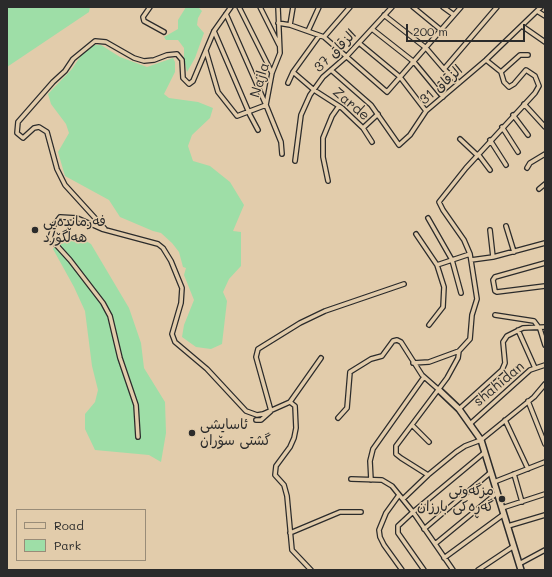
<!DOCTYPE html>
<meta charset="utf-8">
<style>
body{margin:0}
#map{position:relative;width:552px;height:577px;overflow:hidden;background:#e2ccab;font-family:Mali,sans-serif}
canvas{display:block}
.frame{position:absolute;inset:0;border:8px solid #2b2b2b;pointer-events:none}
.legend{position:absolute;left:16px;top:509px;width:130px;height:52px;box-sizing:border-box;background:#e2ccab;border:1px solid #998c78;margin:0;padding:5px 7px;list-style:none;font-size:12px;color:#2b2b2b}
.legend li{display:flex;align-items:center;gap:8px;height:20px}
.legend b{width:20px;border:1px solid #998c78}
.scale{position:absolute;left:406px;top:24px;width:119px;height:18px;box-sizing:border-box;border:2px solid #2b2b2b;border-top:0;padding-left:5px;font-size:12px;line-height:14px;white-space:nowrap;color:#2b2b2b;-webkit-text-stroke:3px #e2ccab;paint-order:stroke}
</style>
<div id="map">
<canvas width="552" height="577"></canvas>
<div class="frame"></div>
<ul class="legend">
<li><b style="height:5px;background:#e2ccab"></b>Road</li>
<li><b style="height:11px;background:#9edea7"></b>Park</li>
</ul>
<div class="scale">200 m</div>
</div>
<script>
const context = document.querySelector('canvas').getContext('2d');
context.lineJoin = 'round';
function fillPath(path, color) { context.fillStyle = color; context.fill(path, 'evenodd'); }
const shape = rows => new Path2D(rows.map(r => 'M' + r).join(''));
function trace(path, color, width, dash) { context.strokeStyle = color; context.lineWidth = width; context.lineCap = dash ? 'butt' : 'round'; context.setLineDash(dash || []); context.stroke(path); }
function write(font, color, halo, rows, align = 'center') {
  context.font = font + ' Mali,"Playpen Sans Arabic",sans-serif'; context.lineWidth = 3; context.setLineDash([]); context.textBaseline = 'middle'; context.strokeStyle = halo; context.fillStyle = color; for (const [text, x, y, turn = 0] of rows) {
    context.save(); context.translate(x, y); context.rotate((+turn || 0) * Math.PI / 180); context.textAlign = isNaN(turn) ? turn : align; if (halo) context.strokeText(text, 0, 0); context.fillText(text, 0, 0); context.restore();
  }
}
fillPath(shape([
 [7,7,90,7,89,12,7,67],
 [186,7,198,7,202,11,198,18,197,25,204,33,195,58,187,72,184,58,184,48,178,40,166,40,164,37,178,29,178,20],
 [88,45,101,45,120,57,147,67,173,58,175,62,175,72,164,94,169,98,198,102,213,108,210,118,192,135,188,146,193,161,210,166,230,182,244,205,233,231,241,232,241,266,229,279,223,292,227,301,222,344,211,349,196,347,182,337,184,325,194,300,184,275,186,268,183,267,179,252,172,243,161,233,153,231,120,217,109,200,65,176,58,152,69,133,66,124,51,104,48,94,72,69],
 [79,237,91,244,129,308,141,343,144,368,165,402,166,433,161,462,149,455,95,450,85,429,85,414,95,402,98,390,92,366,85,311,74,287,53,249,60,239]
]), '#9edea7');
const street = shape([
 [150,7,143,17,144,21,164,32],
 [239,7,272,73],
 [260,7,279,45],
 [413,7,441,30],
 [443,7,454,15],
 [537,11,545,16],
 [226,14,266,105,281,142,282,154],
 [384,15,426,48,444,69,497,7],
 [278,23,290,25,324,37,387,92,461,7],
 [290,25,293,7],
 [522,26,545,42],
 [372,29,414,62,443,97],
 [214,31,250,115,258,130],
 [308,31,319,7],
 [324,37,350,7],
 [359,43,400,77,426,111],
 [206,51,218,92,237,116,266,105,272,73,280,53,278,7],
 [444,69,459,83],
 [331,70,371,105,399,145,410,135,426,111,486,60,541,7],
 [293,72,314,90,342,108,363,128,372,142],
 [501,72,520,55,528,55],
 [288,83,293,72,319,36],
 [524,104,545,127],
 [513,115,528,135],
 [502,127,518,152],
 [363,128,378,114],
 [460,139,477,155],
 [490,140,506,165],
 [478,154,490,170],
 [295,161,301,115,310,95,323,77,346,57,392,7],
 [527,168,530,163,545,154],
 [328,181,323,157,323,138,332,116,339,106],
 [539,189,545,184],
 [428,218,452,260,461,293],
 [506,226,514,252],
 [105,229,65,185,57,169,47,132,39,127,34,128,23,138,17,133,18,122,53,82,65,71,73,59,95,41,106,42,134,58,144,61,154,60,167,55,177,54,182,60,183,78,189,84,193,81,214,31,231,7],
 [490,230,493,257],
 [416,234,437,265,444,287,443,307,429,325],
 [471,260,493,257,545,243],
 [545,263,495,277,493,280,495,291,497,292,545,286],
 [437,265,470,254],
 [495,315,534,321,540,329,545,345],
 [518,330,535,368],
 [413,363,429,362,459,351],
 [528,401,545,444],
 [290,402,321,358],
 [459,409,502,370,505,363,503,342,507,336,523,328,545,327],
 [338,418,347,408,350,372,371,359,382,356,393,341,397,340,401,342,422,375,439,390],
 [256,420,261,420,271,411,256,357,258,349,300,323,325,311,404,284],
 [505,420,528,469],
 [470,424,530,370,545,365],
 [412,425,429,442],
 [138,437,136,405,120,358,110,316,103,303,70,260,50,238,54,225,60,217,77,218,102,229,158,244,163,248,171,261,182,288,181,303,172,334,175,342,207,369,246,411,257,415,263,414,290,402,295,406,296,428,294,438,290,447,276,466,275,475,284,485,287,496,292,550,311,570],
 [514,474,522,502],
 [428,475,401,458,396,454,396,446,447,378,458,358,459,351,470,339,472,315,477,299,470,254,464,240,443,210,439,202,466,168,535,93,539,86,535,76,526,70,514,84,509,87,504,82,501,72,486,60],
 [351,479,382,480,392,486,413,512,453,570],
 [371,480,370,461,373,449,424,377],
 [494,482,545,462],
 [399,495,386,513,379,530,380,537,384,545,402,570],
 [403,499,428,475,456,452,465,446,481,440,534,397,545,384],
 [502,508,545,494],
 [508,526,545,515],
 [424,529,491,472],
 [290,533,340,512,361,512],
 [435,544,497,493],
 [444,558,504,514],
 [519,564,545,550],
 [424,570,398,533,398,526,413,512,485,452],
 [478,570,514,546]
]);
const secondary = shape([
 [439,390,459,409,481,440,521,570]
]);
trace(street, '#2b2b2b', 6);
trace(secondary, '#2b2b2b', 8);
trace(street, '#e2ccab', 3.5);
trace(secondary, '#e2ccab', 5);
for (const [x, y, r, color] of [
 [35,230,4,"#2b2b2b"],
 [192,433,4,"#2b2b2b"],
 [502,499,4,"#2b2b2b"]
]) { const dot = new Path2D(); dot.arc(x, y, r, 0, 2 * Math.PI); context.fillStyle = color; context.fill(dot); trace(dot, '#e2ccab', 1.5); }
write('14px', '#2b2b2b', '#e2ccab', [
 ["الزقاق 37",335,51,-45],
 ["Najla",260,80,-73],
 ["الزقاق 31",441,85,-41],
 ["Zarde",351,104,40],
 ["shahidan",499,384,-40]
]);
write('14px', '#2b2b2b', '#e2ccab', [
 ["فەرماندەیی",43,222],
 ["هەڵگۆرد",43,238],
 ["ئاسایشی",200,425],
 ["گشتی سۆران",200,441],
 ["مزگەوتی",494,491,"right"],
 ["گەڕەکی بارزان",494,507,"right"]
], 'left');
</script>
